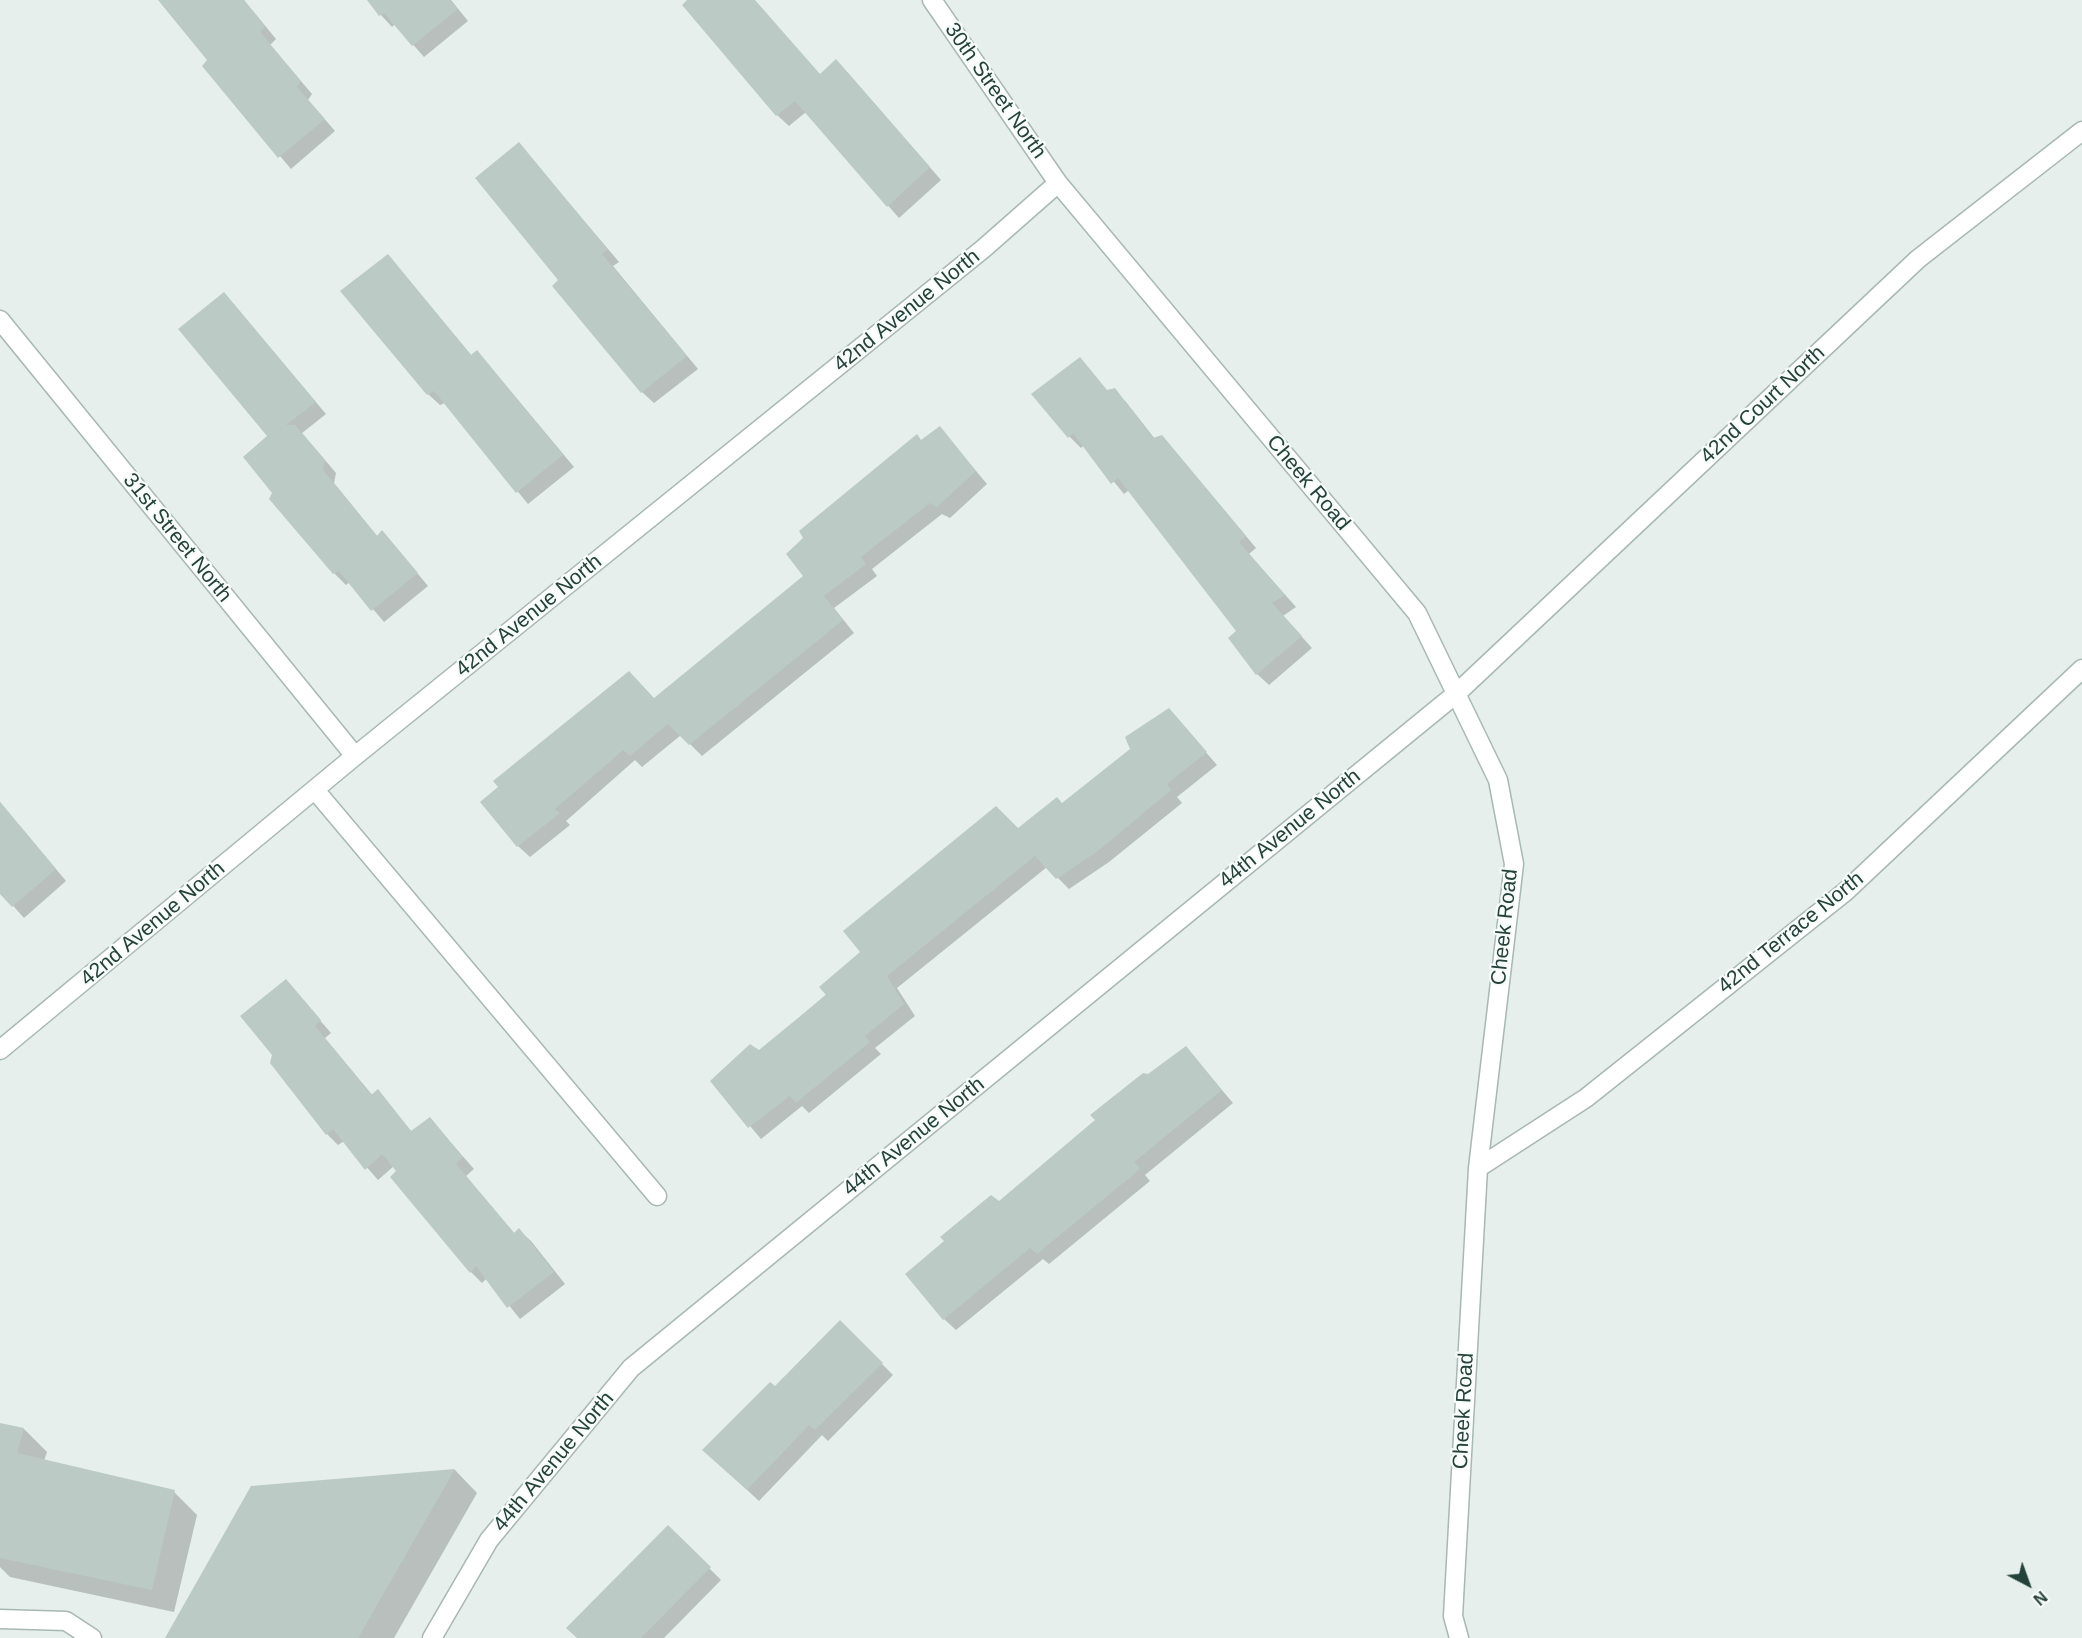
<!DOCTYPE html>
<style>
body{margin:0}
#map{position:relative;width:2082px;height:1638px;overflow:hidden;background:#e6efeb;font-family:Arial,sans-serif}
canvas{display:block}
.north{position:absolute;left:1998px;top:1554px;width:60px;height:60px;-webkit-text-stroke:4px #f7fbf9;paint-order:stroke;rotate:139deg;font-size:16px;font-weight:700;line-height:24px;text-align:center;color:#24423a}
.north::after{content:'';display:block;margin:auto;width:21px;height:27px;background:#24423a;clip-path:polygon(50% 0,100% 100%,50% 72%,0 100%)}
</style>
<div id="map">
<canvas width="2082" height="1638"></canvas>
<div class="north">N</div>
</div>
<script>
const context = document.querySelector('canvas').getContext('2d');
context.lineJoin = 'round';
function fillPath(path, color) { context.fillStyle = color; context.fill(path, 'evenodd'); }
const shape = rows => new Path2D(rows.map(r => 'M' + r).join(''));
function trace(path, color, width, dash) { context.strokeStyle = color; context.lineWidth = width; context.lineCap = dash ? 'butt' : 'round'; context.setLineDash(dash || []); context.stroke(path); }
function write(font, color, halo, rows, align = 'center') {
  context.font = font + ' Arial,sans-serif'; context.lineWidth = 4.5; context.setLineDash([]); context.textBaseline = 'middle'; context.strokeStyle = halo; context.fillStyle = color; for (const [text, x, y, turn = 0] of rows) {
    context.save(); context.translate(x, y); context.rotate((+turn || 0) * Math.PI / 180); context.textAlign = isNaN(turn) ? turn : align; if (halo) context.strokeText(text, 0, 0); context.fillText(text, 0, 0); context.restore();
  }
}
fillPath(shape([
 [159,0,244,0,276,39,270,45,312,94,308,100,335,131,291,169,204,66,209,61],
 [369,0,451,0,468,21,424,57,395,24,392,27,381,15],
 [689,0,754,0,820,75,847,72,941,180,899,218,806,112,789,126,777,115],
 [519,144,619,262,613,266,698,369,654,403,642,392,560,281],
 [388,256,472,356,488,364,574,467,528,504,445,403,440,405,428,394],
 [224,294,326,414,302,433,336,473,334,483,378,537,393,544,428,586,384,622,350,582,346,585,334,573,274,493,269,436],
 [1080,359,1108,392,1114,390,1126,402,1155,439,1173,449,1256,548,1249,554,1296,607,1283,616,1312,648,1269,685,1257,674,1238,631,1129,490,1124,494,1084,445,1081,448,1069,436],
 [940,428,987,484,950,518,942,514,872,569,877,576,834,608,854,633,702,756,681,735,642,767,635,760,566,821,570,825,530,857,518,846,655,700,805,576,805,539],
 [1169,710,1217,765,1177,797,1182,803,1109,862,1069,889,1047,867,897,988,915,1016,875,1048,881,1054,809,1113,802,1106,761,1139,712,1081,759,1052,1018,830,1062,805,1132,749],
 [0,802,66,881,24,918,0,891],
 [286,981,331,1033,325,1038,373,1096,378,1091,412,1132,430,1119,474,1169,466,1176,515,1234,519,1230,531,1241,565,1284,520,1319,487,1278,482,1283,471,1272,394,1166,378,1180,344,1141,338,1145,327,1134],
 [1186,1048,1233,1103,1145,1175,1150,1181,1049,1264,1043,1259,956,1330,944,1319,999,1203,1149,1076],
 [840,1322,893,1375,828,1441,822,1435,759,1501,716,1461,775,1388],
 [0,1424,24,1429,47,1452,44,1461,174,1492,197,1515,174,1612,10,1577,0,1567],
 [455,1470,477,1493,394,1638,167,1638,252,1488],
 [668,1527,721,1580,664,1638,578,1638]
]), '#0003');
fillPath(shape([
 [158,0,244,0,265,27,260,32,301,81,297,87,325,119,278,158,202,66,207,60],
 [367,0,450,0,458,9,412,46,384,13,379,16],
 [687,0,755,0,820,74,836,59,930,167,887,207,795,101,776,116,682,5],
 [519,142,608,250,602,254,687,356,641,393,552,286,558,280,475,178],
 [388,254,471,355,477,350,563,455,516,493,434,391,427,395,340,291],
 [224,292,316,402,286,425,295,425,325,460,323,470,377,536,382,530,418,573,371,611,339,571,333,574,269,499,272,493,243,457,267,436,178,329],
 [1080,357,1107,390,1115,388,1153,438,1162,435,1246,536,1239,542,1285,595,1272,603,1302,636,1256,675,1228,638,1236,631,1118,478,1111,484,1073,433,1068,438,1031,394],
 [940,426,976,471,937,507,930,503,861,557,866,564,824,596,843,620,689,745,668,724,630,756,623,750,555,809,560,813,517,847,480,802,498,787,493,781,629,671,654,698,803,576,786,554,803,538,799,531,917,434,921,440],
 [1169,708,1207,752,1167,784,1171,790,1098,851,1056,879,1035,856,887,976,904,1004,865,1036,870,1042,796,1103,790,1096,748,1128,710,1081,750,1044,759,1050,826,995,819,987,860,952,843,931,996,806,1018,828,1057,797,1062,803,1130,749,1125,737],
 [0,802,56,869,12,907,0,894],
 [286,979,321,1020,315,1026,371,1095,378,1089,411,1131,430,1117,463,1157,456,1164,514,1233,519,1228,554,1272,507,1308,476,1266,470,1273,390,1177,396,1171,382,1154,365,1170,333,1129,326,1135,270,1063,272,1055,240,1016],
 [1186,1046,1222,1090,1134,1162,1140,1169,1037,1254,1030,1248,943,1320,905,1274,944,1241,940,1237,991,1195,999,1201,1095,1120,1090,1115,1143,1073,1148,1074],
 [840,1320,883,1363,815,1430,809,1425,747,1490,702,1450,770,1382,775,1386],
 [0,1423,24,1428,17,1453,175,1490,152,1590,0,1558],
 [455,1469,358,1638,165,1638,251,1486],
 [668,1525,711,1567,641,1638,577,1638,566,1628]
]), '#bbcac4');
const minor = shape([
 [932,0,1058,183,1417,613,1498,780,1514,864,1478,1168,1453,1616,1459,1638],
 [0,320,355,756],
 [315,790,657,1196],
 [0,1050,355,756,983,249,1058,183],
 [1478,1168,1586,1098,1845,892,2082,669],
 [0,1619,66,1621,92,1638],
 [432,1638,489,1540,631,1368,1457,693,1918,259,2082,131]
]);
trace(minor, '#a8b8b2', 21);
trace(minor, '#fff', 18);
write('21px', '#24423a', '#f7fbf9', [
 ["30th Street North",995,91,55],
 ["42nd Avenue North",907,311,-39],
 ["42nd Court North",1763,405,-43],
 ["Cheek Road",1308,483,50],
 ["31st Street North",177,538,51],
 ["42nd Avenue North",529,616,-39],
 ["44th Avenue North",1290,829,-39],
 ["42nd Avenue North",153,924,-40],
 ["Cheek Road",1505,927,-84],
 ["42nd Terrace North",1791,933,-39],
 ["44th Avenue North",914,1137,-39],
 ["Cheek Road",1464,1411,-87],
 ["44th Avenue North",554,1462,-50]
]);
</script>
